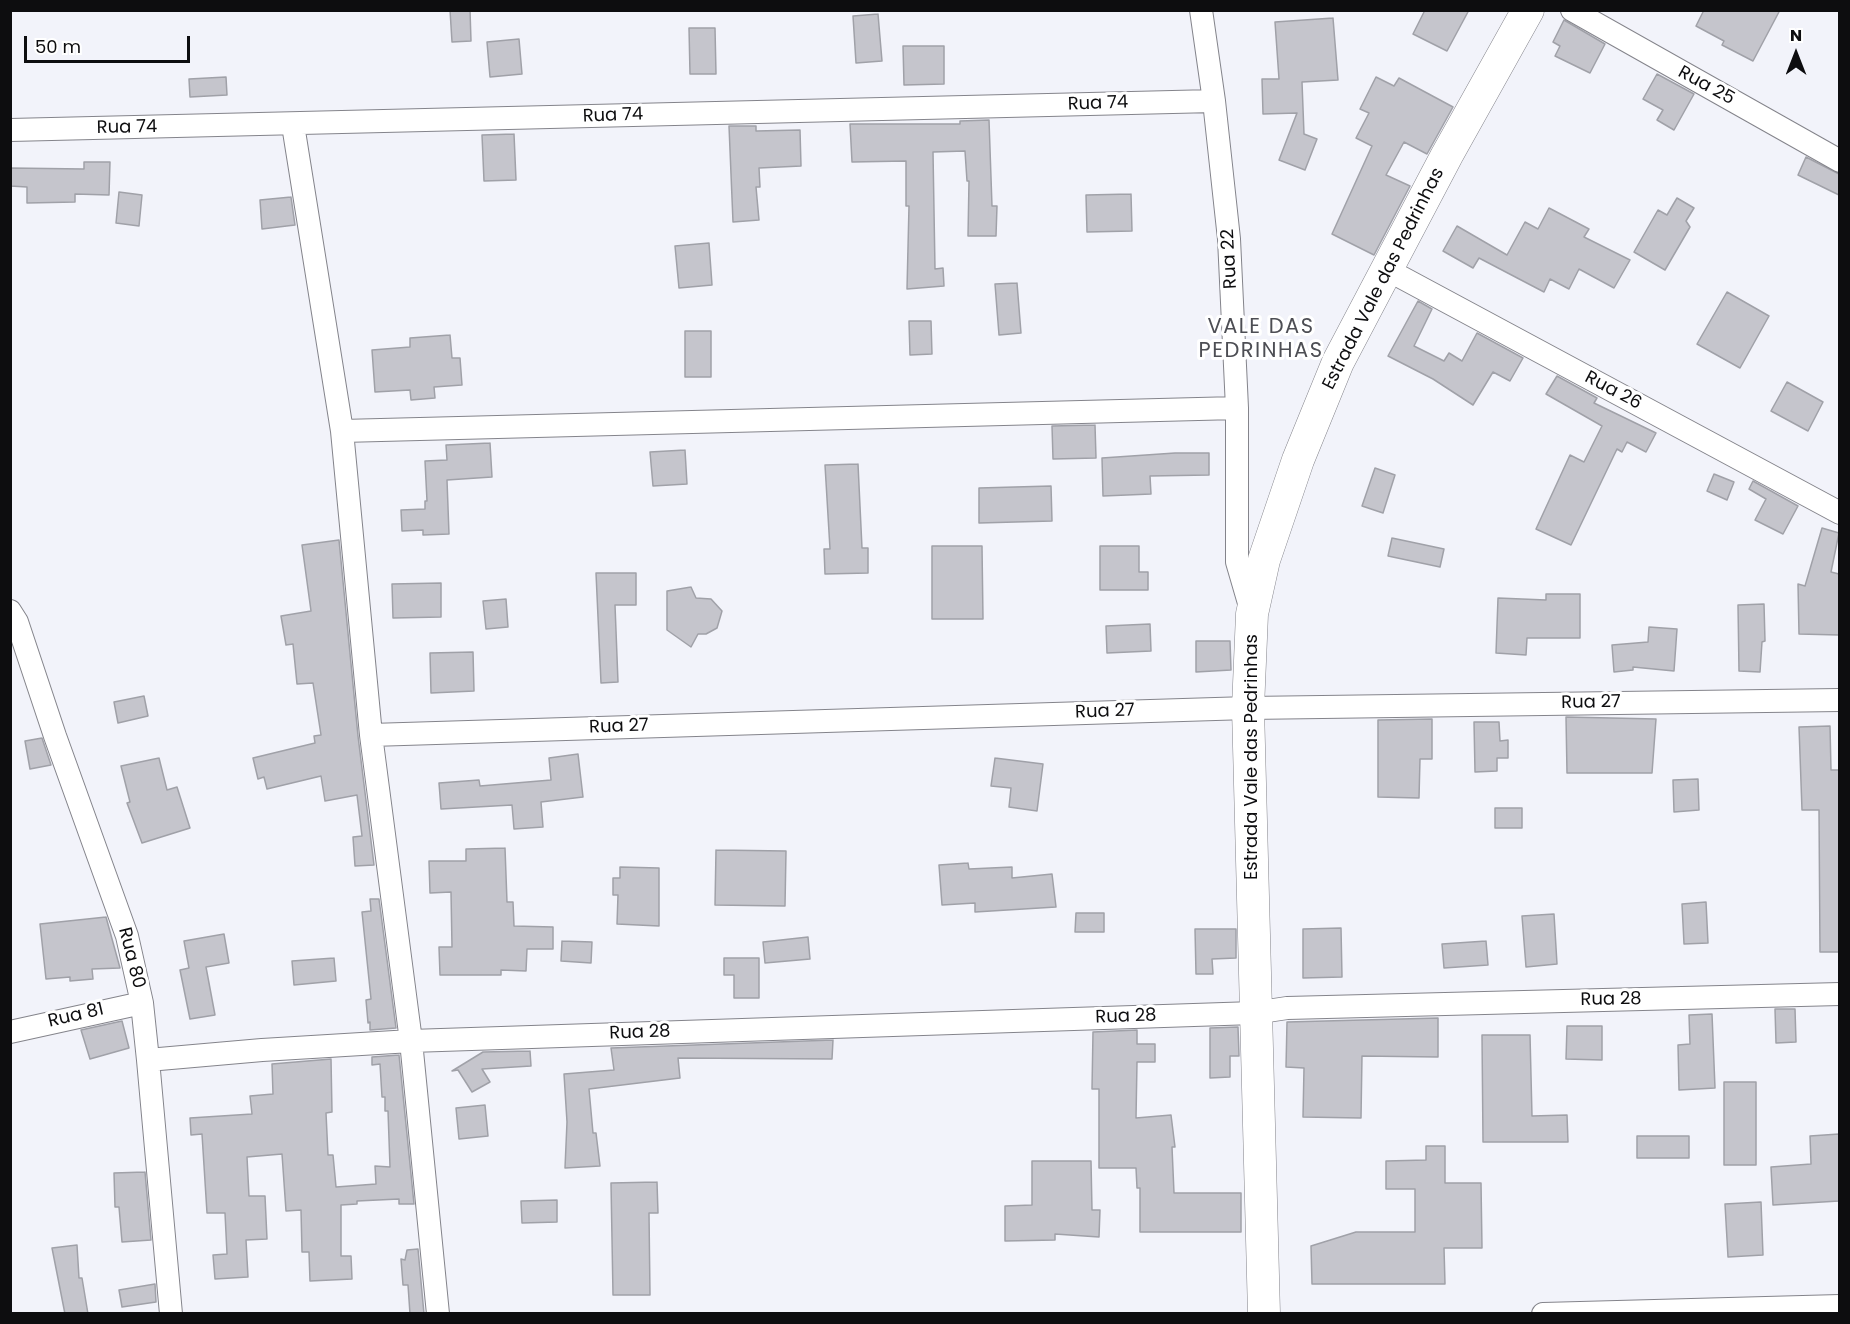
<!DOCTYPE html>
<style>
body{margin:0}
#map{position:relative;width:1850px;height:1324px;overflow:hidden;background:#f2f3fa;font-family:Poppins,sans-serif}
canvas{display:block}
.frame{position:absolute;inset:0;border:12px solid #0d0d0f;pointer-events:none}
.north{position:absolute;left:1766px;top:24px;width:60px;height:60px;-webkit-text-stroke:4px #fff;paint-order:stroke;rotate:0deg;font-size:16px;font-weight:700;line-height:24px;text-align:center;color:#0d0d0f}
.north::after{content:'';display:block;margin:auto;width:21px;height:27px;background:#0d0d0f;clip-path:polygon(50% 0,100% 100%,50% 72%,0 100%)}
.scale{position:absolute;left:24px;top:36px;width:166px;height:27px;box-sizing:border-box;border:3px solid #0d0d0f;border-top:0;padding-left:8px;font-size:18px;line-height:21px;white-space:nowrap;color:#0d0d0f;-webkit-text-stroke:4px #fff;paint-order:stroke}
</style>
<div id="map">
<canvas width="1850" height="1324"></canvas>
<div class="frame"></div>
<div class="north">N</div>
<div class="scale">50 m</div>
</div>
<script>
const context = document.querySelector('canvas').getContext('2d');
context.lineJoin = 'round';
function fillPath(path, color) { context.fillStyle = color; context.fill(path, 'evenodd'); }
const shape = rows => new Path2D(rows.map(r => 'M' + r).join(''));
function trace(path, color, width, dash) { context.strokeStyle = color; context.lineWidth = width; context.lineCap = dash ? 'butt' : 'round'; context.setLineDash(dash || []); context.stroke(path); }
function write(font, color, halo, rows, align = 'center') {
  context.font = font + ' Poppins,sans-serif'; context.lineWidth = 6; context.setLineDash([]); context.textBaseline = 'middle'; context.strokeStyle = halo; context.fillStyle = color; for (const [text, x, y, turn = 0] of rows) {
    context.save(); context.translate(x, y); context.rotate((+turn || 0) * Math.PI / 180); context.textAlign = isNaN(turn) ? turn : align; if (halo) context.strokeText(text, 0, 0); context.fillText(text, 0, 0); context.restore();
  }
}
const building = shape([
 [450,10,470,10,471,41,452,42,450,10],
 [1425,10,1469,10,1447,51,1413,34,1425,10],
 [1704,10,1780,10,1753,61,1722,45,1724,41,1696,26,1704,10],
 [878,14,882,61,856,63,853,16,878,14],
 [1333,18,1338,80,1302,82,1304,134,1317,139,1305,170,1279,160,1297,113,1263,114,1262,79,1279,79,1275,22,1333,18],
 [1564,20,1605,44,1590,73,1555,56,1560,46,1553,42,1564,20],
 [689,28,715,28,716,74,690,74,689,28],
 [519,39,522,74,490,77,487,42,519,39],
 [903,46,944,46,944,84,904,85,903,46],
 [1657,74,1694,94,1674,130,1657,120,1663,110,1643,99,1657,74],
 [226,77,227,95,190,97,189,79,226,77],
 [1376,77,1394,86,1399,78,1453,107,1427,154,1404,142,1386,175,1410,186,1374,255,1332,234,1372,146,1356,138,1369,113,1360,109,1376,77],
 [989,120,992,206,997,206,996,236,968,236,969,181,967,181,965,151,933,152,935,269,943,268,944,286,907,289,909,206,906,206,906,161,852,162,850,124,960,124,960,121,989,120],
 [729,126,756,126,756,131,800,130,801,166,759,168,760,187,756,187,759,220,733,222,729,126],
 [514,134,516,180,484,181,482,135,514,134],
 [1806,157,1839,174,1839,195,1798,175,1806,157],
 [84,162,110,162,109,195,75,194,75,202,27,203,27,187,10,186,10,168,84,169,84,162],
 [119,192,142,195,139,226,116,223,119,192],
 [1131,194,1132,231,1087,232,1086,195,1131,194],
 [291,197,295,225,262,229,260,200,291,197],
 [1677,198,1694,208,1686,221,1690,227,1665,270,1634,252,1658,210,1667,215,1677,198],
 [1549,208,1589,229,1584,237,1630,260,1614,288,1579,269,1569,289,1550,279,1544,292,1479,258,1473,268,1443,251,1457,226,1507,255,1525,222,1538,229,1549,208],
 [709,243,712,285,679,288,675,246,709,243],
 [1017,283,1021,333,999,335,995,284,1017,283],
 [1727,292,1769,316,1740,368,1697,344,1727,292],
 [1418,301,1432,309,1414,346,1444,361,1449,353,1462,361,1477,333,1523,358,1510,381,1493,372,1473,405,1433,379,1388,356,1418,301],
 [909,321,931,321,932,354,910,355,909,321],
 [685,331,711,331,711,377,685,377,685,331],
 [450,335,452,358,460,358,462,385,434,387,435,398,411,400,410,390,375,392,372,350,410,347,410,338,450,335],
 [1557,376,1597,398,1594,403,1656,433,1646,452,1627,442,1622,452,1617,449,1571,545,1536,529,1570,455,1584,462,1602,426,1546,394,1557,376],
 [1787,382,1823,402,1808,431,1771,411,1787,382],
 [1095,425,1096,458,1053,459,1052,426,1095,425],
 [490,443,492,477,447,480,449,534,423,535,423,530,402,531,401,510,425,509,425,501,427,501,425,461,447,460,446,445,490,443],
 [685,450,687,484,653,486,650,452,685,450],
 [1175,453,1209,453,1209,475,1150,476,1151,494,1103,496,1102,458,1175,453],
 [858,464,862,548,868,548,868,573,825,574,824,549,830,549,825,465,858,464],
 [1375,468,1395,475,1383,513,1362,506,1375,468],
 [1714,474,1734,482,1727,500,1707,491,1714,474],
 [1753,481,1798,506,1783,534,1755,520,1766,499,1749,489,1753,481],
 [1051,486,1052,521,979,523,979,488,1051,486],
 [1822,528,1839,533,1831,572,1839,574,1839,635,1799,634,1798,584,1805,586,1822,528],
 [1392,538,1444,549,1440,567,1388,556,1392,538],
 [339,540,358,736,374,865,355,866,353,837,362,836,357,795,325,801,321,776,267,789,264,777,258,779,253,758,315,743,314,736,321,735,313,683,297,684,293,644,286,645,281,616,311,611,302,545,339,540],
 [932,546,982,546,983,619,932,619,932,546],
 [1100,546,1139,546,1139,572,1148,572,1148,590,1100,590,1100,546],
 [596,573,636,573,636,605,615,605,618,682,601,683,596,573],
 [441,583,441,617,393,618,392,584,441,583],
 [691,587,696,598,711,599,722,611,717,628,706,634,698,634,691,647,667,630,667,591,691,587],
 [1546,594,1580,594,1580,638,1527,638,1526,655,1496,653,1498,598,1546,600,1546,594],
 [506,599,508,627,486,629,483,601,506,599],
 [1764,604,1765,641,1762,642,1760,672,1739,671,1738,605,1764,604],
 [1150,624,1151,651,1107,653,1106,626,1150,624],
 [1649,627,1677,629,1674,671,1633,667,1633,670,1614,672,1612,645,1648,642,1649,627],
 [1196,641,1230,641,1231,670,1196,672,1196,641],
 [473,652,474,691,431,693,430,653,473,652],
 [144,696,148,716,118,723,114,702,144,696],
 [1566,717,1656,719,1652,773,1567,773,1566,717],
 [1432,719,1432,759,1420,759,1419,798,1378,797,1378,720,1432,719],
 [1474,722,1499,722,1500,741,1508,740,1508,758,1497,758,1497,771,1475,772,1474,722],
 [1830,726,1831,770,1839,770,1839,952,1820,952,1819,810,1802,810,1799,727,1830,726],
 [42,738,51,765,30,769,25,741,42,738],
 [578,754,583,797,541,802,543,827,514,829,512,805,441,809,439,783,479,780,480,786,551,780,549,758,578,754],
 [159,758,167,790,177,787,190,828,142,843,127,803,130,802,121,766,159,758],
 [995,758,1043,764,1037,811,1009,807,1011,788,991,786,995,758],
 [1698,779,1699,810,1674,812,1673,780,1698,779],
 [1495,808,1522,808,1522,828,1495,828,1495,808],
 [505,848,507,902,513,902,514,926,553,927,553,949,527,949,526,971,501,970,501,975,440,975,439,947,452,947,451,892,430,893,429,861,466,861,466,849,505,848],
 [716,850,786,851,785,906,715,905,716,850],
 [968,863,969,869,1012,867,1012,878,1052,874,1056,907,975,912,975,903,942,905,939,865,968,863],
 [620,867,659,868,659,926,617,924,618,895,613,895,613,878,620,878,620,867],
 [370,899,379,899,396,1028,370,1030,370,1022,368,1023,366,1000,371,999,362,912,371,911,370,899],
 [1706,902,1708,943,1684,944,1682,904,1706,902],
 [1076,913,1104,913,1104,932,1075,932,1076,913],
 [1554,914,1557,964,1526,967,1522,916,1554,914],
 [106,917,120,968,92,969,93,979,70,981,70,977,46,979,40,924,106,917],
 [1341,928,1342,977,1303,978,1303,929,1341,928],
 [1195,929,1236,929,1236,958,1212,959,1213,974,1196,974,1195,929],
 [224,934,229,963,206,967,215,1015,190,1019,180,970,189,968,184,941,224,934],
 [808,937,810,959,765,963,763,942,808,937],
 [562,941,592,942,591,963,561,961,562,941],
 [1486,941,1488,965,1444,968,1442,944,1486,941],
 [334,958,336,981,294,985,292,961,334,958],
 [724,958,759,958,759,998,734,998,734,975,724,975,724,958],
 [1775,1009,1795,1009,1796,1042,1776,1043,1775,1009],
 [1712,1014,1715,1088,1679,1090,1678,1045,1690,1044,1689,1015,1712,1014],
 [1438,1018,1438,1057,1362,1056,1361,1118,1303,1117,1304,1068,1286,1067,1287,1022,1438,1018],
 [122,1021,129,1048,90,1059,81,1030,122,1021],
 [1567,1026,1602,1026,1602,1060,1566,1059,1567,1026],
 [1238,1027,1239,1056,1230,1056,1230,1077,1210,1078,1210,1028,1238,1027],
 [1137,1030,1137,1044,1155,1044,1155,1062,1137,1062,1136,1118,1171,1115,1175,1147,1172,1147,1174,1193,1241,1193,1241,1232,1140,1232,1140,1188,1137,1188,1136,1168,1099,1168,1099,1089,1092,1089,1093,1032,1137,1030],
 [1482,1035,1530,1035,1532,1116,1567,1115,1568,1142,1483,1142,1482,1035],
 [833,1040,832,1059,678,1058,680,1078,589,1089,593,1133,596,1133,600,1166,565,1168,567,1122,564,1074,614,1070,611,1048,833,1040],
 [530,1051,531,1066,482,1069,490,1082,472,1092,458,1070,452,1071,483,1052,530,1051],
 [399,1055,414,1204,399,1204,399,1199,357,1201,357,1204,341,1205,341,1256,351,1256,352,1279,310,1281,309,1252,302,1252,301,1210,286,1211,282,1154,247,1157,249,1196,265,1196,267,1239,246,1240,248,1277,215,1279,213,1255,227,1254,225,1213,207,1213,202,1134,191,1135,190,1118,252,1114,250,1096,273,1094,272,1064,331,1059,332,1112,326,1113,328,1155,333,1155,336,1187,376,1184,375,1166,390,1167,388,1111,385,1111,385,1097,382,1097,380,1064,372,1065,372,1057,399,1055],
 [1724,1082,1756,1082,1756,1165,1724,1165,1724,1082],
 [485,1105,488,1136,459,1139,456,1108,485,1105],
 [1839,1134,1839,1201,1773,1205,1771,1167,1811,1164,1810,1136,1839,1134],
 [1637,1136,1689,1136,1689,1158,1637,1158,1637,1136],
 [1426,1146,1445,1146,1445,1183,1481,1183,1482,1248,1444,1248,1445,1284,1312,1284,1311,1246,1356,1232,1415,1232,1415,1189,1386,1189,1386,1161,1426,1160,1426,1146],
 [1032,1161,1091,1161,1092,1210,1100,1210,1099,1237,1055,1234,1055,1240,1005,1241,1005,1206,1032,1205,1032,1161],
 [145,1172,151,1240,122,1242,119,1207,115,1207,114,1173,145,1172],
 [657,1182,658,1213,649,1213,650,1295,613,1295,611,1183,657,1182],
 [557,1200,557,1222,522,1223,521,1201,557,1200],
 [1761,1202,1763,1255,1728,1257,1725,1204,1761,1202],
 [77,1245,79,1278,82,1278,88,1314,65,1314,52,1248,77,1245],
 [418,1249,424,1314,410,1314,408,1285,403,1285,401,1259,405,1260,407,1250,418,1249],
 [155,1284,156,1302,122,1307,119,1290,155,1284]
]);
fillPath(building, '#c5c5cc');
trace(building, '#a0a1a8', 1.5);
const minor = shape([
 [1201,10,1214,101,1229,239,1237,408,1237,562,1251,610],
 [1572,10,1840,161],
 [293,125,342,431,371,735,411,1041,438,1314],
 [10,130,1214,101],
 [1386,269,1840,513],
 [342,431,1237,408],
 [10,611,17,622,55,736,127,936,142,1003,148,1060,171,1314],
 [371,735,1248,708,1840,700],
 [10,1032,142,1003],
 [148,1060,262,1050,411,1041,1254,1013,1287,1008,1840,994],
 [1543,1314,1840,1306]
]);
const secondary = shape([
 [1264,1314,1248,708,1252,614,1264,560,1298,460,1338,362,1447,155,1528,10]
]);
trace(minor, '#84848b', 24);
trace(secondary, '#84848b', 33);
trace(minor, '#fff', 22);
trace(secondary, '#fff', 32);
write('18px', '#0d0d0f', '#fff', [
 ["Rua 25",1706,86,29],
 ["Rua 74",1098,104,-2],
 ["Rua 74",613,116,-2],
 ["Rua 74",127,128,-1],
 ["Rua 22",1230,259,-93],
 ["Estrada Vale das Pedrinhas",1384,279,-63],
 ["Rua 26",1613,391,28],
 ["Rua 27",1591,703,-1],
 ["Rua 27",1105,712,-2],
 ["Rua 27",619,727,-2],
 ["Estrada Vale das Pedrinhas",1252,757,-90],
 ["Rua 80",131,958,76],
 ["Rua 28",1611,1000,-1],
 ["Rua 81",76,1016,-13],
 ["Rua 28",1126,1017,-2],
 ["Rua 28",640,1033,-2]
]);
context.letterSpacing = '1.5px';
write('21px', '#4d4e54', '#fff', [
 ["VALE DAS",1261,328],
 ["PEDRINHAS",1261,352]
]);
context.letterSpacing = '0px';
</script>
